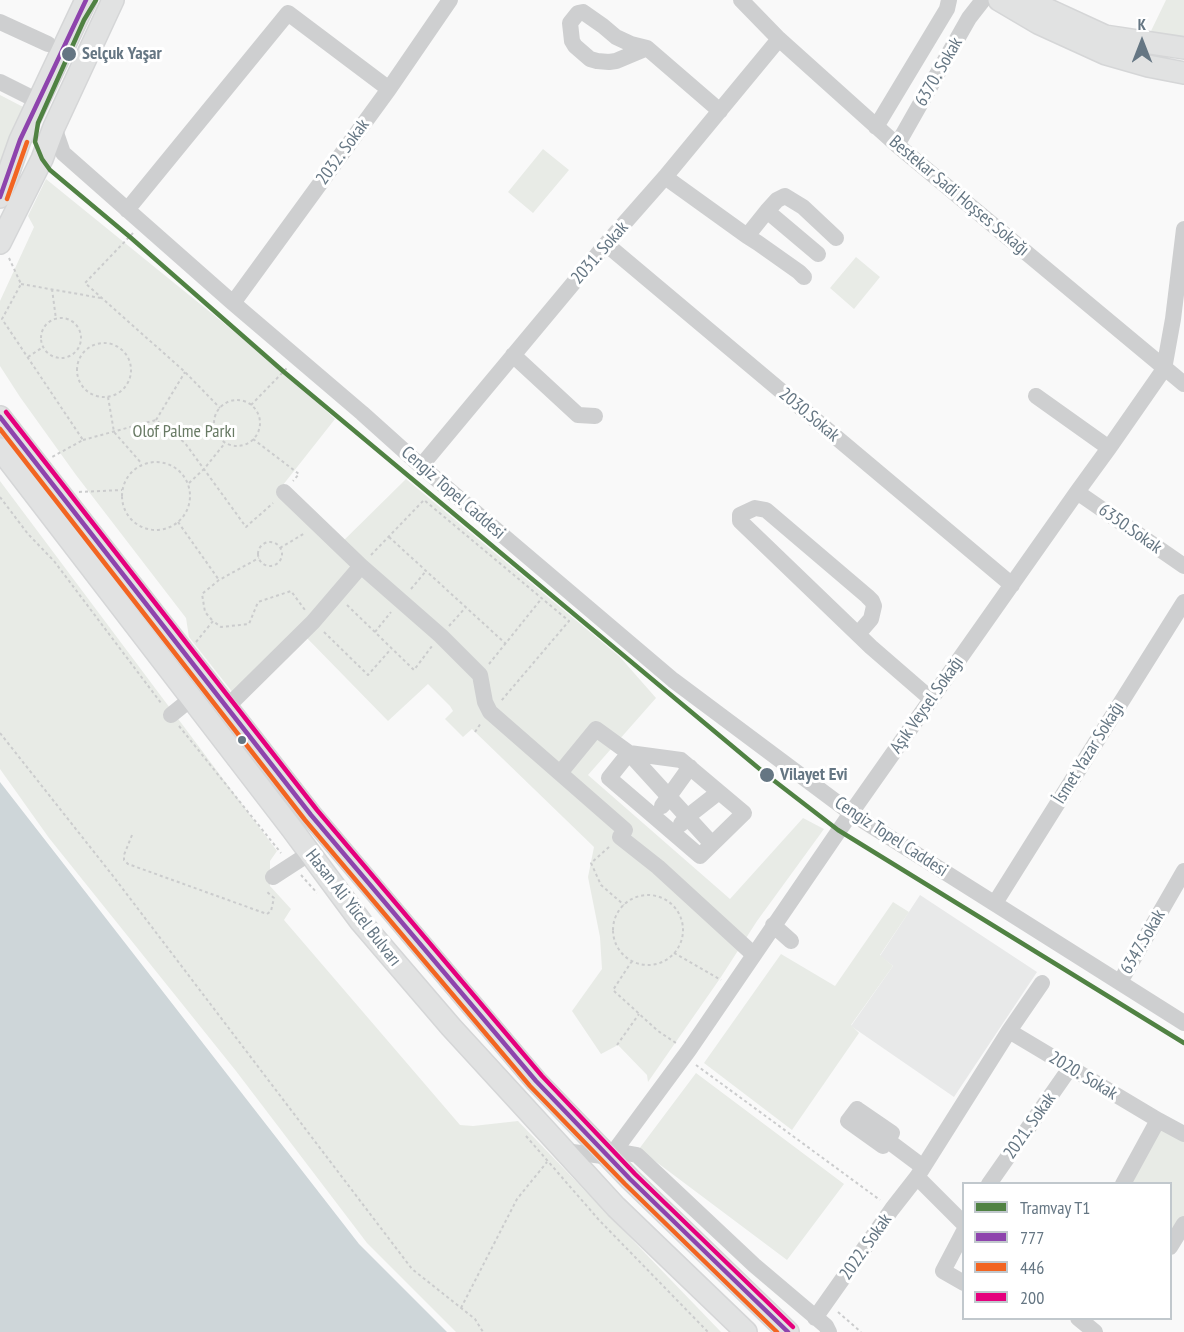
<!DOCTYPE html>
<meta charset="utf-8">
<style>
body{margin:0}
#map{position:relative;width:1184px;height:1332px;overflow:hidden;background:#f9f9f9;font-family:"PT Sans Narrow",sans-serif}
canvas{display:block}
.legend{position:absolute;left:962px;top:1182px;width:210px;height:138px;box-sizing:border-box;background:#fff;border:2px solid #c1c8cd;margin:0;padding:8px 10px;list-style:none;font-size:18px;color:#657683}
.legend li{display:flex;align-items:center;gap:12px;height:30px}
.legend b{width:30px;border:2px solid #c1c8cd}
.north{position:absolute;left:1112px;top:12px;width:60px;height:60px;-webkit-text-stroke:4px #fff;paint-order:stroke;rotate:0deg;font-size:16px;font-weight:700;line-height:24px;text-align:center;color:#657683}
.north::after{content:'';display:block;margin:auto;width:21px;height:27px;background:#657683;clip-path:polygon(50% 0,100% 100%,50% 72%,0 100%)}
</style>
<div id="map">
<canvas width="1184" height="1332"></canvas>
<ul class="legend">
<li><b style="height:8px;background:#508243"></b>Tramvay T1</li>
<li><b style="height:8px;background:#8e44ad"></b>777</li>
<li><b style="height:8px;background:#f26522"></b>446</li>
<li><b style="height:8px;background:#e5007d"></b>200</li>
</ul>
<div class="north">K</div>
</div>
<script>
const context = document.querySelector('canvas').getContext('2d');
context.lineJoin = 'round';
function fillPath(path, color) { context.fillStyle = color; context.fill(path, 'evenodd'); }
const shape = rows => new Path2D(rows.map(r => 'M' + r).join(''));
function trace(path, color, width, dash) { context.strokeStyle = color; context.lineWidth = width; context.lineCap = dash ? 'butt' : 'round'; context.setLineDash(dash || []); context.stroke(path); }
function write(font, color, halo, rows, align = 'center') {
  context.font = font + ' "PT Sans Narrow",sans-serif'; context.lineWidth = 6; context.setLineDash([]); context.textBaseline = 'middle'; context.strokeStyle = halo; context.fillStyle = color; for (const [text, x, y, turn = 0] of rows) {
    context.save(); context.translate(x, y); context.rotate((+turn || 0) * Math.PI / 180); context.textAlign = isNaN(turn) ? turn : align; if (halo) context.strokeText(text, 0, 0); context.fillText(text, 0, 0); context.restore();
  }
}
fillPath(shape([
 [920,895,1037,972,954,1097,851,1026,893,966,880,956]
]), '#e8e9e9');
fillPath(shape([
 [1166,0,1184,0,1184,43,1162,40,1151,31],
 [0,95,27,109,0,162],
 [543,149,569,170,533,213,508,192],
 [46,179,284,372,335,419,279,490,336,548,406,479,620,657,656,698,588,775,730,899,803,818,824,829,757,921,721,977,648,1082,647,1075,618,1045,601,1054,572,1011,602,969,600,937,588,877,594,847,472,729,463,737,445,719,453,711,450,706,428,684,388,721,304,635,237,698,189,637,186,618,76,475,20,397,0,366,0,301,34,227,28,216],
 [856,257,880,277,854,309,830,288],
 [0,481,277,851,270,861,270,886,291,909,284,920,460,1125,473,1126,518,1121,721,1332,456,1332,367,1243,236,1071,49,838,0,769],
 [893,902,909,912,880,955,893,966,851,1025,859,1033,792,1130,704,1063,781,954,835,986],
 [696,1073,844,1184,787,1260,639,1149],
 [1158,1120,1184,1134,1184,1224,1171,1247,1170,1184,1123,1184]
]), '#e8ebe6');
fillPath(shape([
 [0,782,359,1244,447,1332,0,1332]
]), '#ced6d9');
const major = shape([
 [999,0,1038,23,1106,54,1148,66,1184,73],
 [1027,0,1105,36,1184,48],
 [0,197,20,140,86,0],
 [0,243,42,159,54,127,113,0],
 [0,417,311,815,536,1081,630,1179,788,1332],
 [0,449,292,829,361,922,451,1027,616,1207,746,1332]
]);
trace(major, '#d5d6d7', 24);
trace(shape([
 [133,233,85,283,185,372,220,408],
 [9,258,21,284,2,319,83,440,52,457],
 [21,284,101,298],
 [52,289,56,319],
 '41 338a20 20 0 1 1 40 0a20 20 0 1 1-40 0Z',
 '77 370a27 27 0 1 1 54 0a27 27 0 1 1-54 0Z',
 [28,357,43,347],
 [108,397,114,432,142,464],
 '214 423a23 23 0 1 1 46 0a23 23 0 1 1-46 0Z',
 [251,405,287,368],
 [156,420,185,372],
 [253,439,299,474,293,481],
 [83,440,156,420,185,443,246,527,273,503],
 '122 496a34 34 0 1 1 68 0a34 34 0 1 1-68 0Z',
 [189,483,204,469,225,443],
 [79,492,122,490],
 [0,497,28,534,54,561,161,703],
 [178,522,219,580],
 [389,537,506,644],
 '258 554a12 12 0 1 1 24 0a12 12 0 1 1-24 0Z',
 [280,548,305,533],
 [371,555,424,500,569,621,501,701],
 [411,589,426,571],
 [347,605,414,670,432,646],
 [212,620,205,612,202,594,219,580,259,558],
 [449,626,466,607],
 [324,632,368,675,391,649],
 [375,632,391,612],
 [196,642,213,621,221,627,249,624,258,602,291,591,305,610],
 [489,664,542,598],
 [179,726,281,853],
 [475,732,481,723],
 [0,733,113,876,412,1269,475,1319,483,1332],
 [132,835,124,855,124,860,128,864,267,914,271,911,274,898,266,891],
 [609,847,591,863,601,885,624,905],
 [301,875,317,893],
 '613 930a35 35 0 1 1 70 0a35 35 0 1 1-70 0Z',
 [674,953,721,980],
 [632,961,613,990,658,1031,676,1043],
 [617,1045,639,1014],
 [696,1065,880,1200],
 [526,1136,599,1220,708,1332],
 [461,1308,517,1199,547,1162],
 [838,1312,861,1332]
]), '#cbcccd', 2, [3, 3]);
trace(shape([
 [741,0,779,39,897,145,1184,384],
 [0,22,48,44],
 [647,48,616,61,609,62,597,61,590,59,575,46,572,41,570,23,578,13,583,12,603,26,616,37,631,44,647,48,720,111],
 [0,82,38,101],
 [54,127,63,153,233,303,362,413,421,466,673,680,851,813,1184,1023],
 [876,127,947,9,949,0],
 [897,145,969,18,983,0],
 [665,177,747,236],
 [127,210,288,13,389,89],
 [767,211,818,254],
 [606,244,1012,585],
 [804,277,799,272,758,243,747,236,767,211,777,200,785,196,803,207,836,238],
 [233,303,389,89,450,0],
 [513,355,578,415,595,416],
 [1036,396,1109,448],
 [421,466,606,244,665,177,779,39],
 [284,492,361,566],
 [1077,492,1184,566],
 [858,634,871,619,874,606,872,601,867,596,766,510,755,508,740,515,740,521,871,647,931,699],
 [227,707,313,622,361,566,441,636,480,675,485,702,490,712,625,830,620,837,658,867,753,954],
 [171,715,192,698],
 [629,753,681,760,744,813,700,856,609,778,629,753],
 [560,773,596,729,629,753,712,844],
 [662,806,690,767],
 [681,824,687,817,719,792],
 [273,877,310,853],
 [995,903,1184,602],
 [773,925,791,941],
 [1120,982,1184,871],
 [1009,1031,1158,1120,1184,1134],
 [857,1109,892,1133,883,1146,848,1121,857,1109],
 [887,1140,923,1167],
 [565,1151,610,1157,626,1153,637,1155,754,1265,826,1326,829,1332],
 [610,1157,689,1050,851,813,1077,492,1109,448,1164,369,1173,319,1184,229],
 [917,1177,964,1224],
 [989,1184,1070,1068],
 [1123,1184,1158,1120],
 [964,1231,943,1271,964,1283],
 [1170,1247,1184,1224],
 [815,1318,892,1209,917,1177,1009,1031,1042,983],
 [1078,1318,1095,1332]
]), '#cecfd0', 16);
trace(major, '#e1e2e2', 21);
trace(shape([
 [0,197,20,140,86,0],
 [0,417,311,815,536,1081,630,1179,788,1332]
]), '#8e44ad', 4.5);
trace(shape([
 [7,199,27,142],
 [0,429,305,820,530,1086,625,1184,777,1332]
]), '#f26522', 4.5);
trace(shape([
 [6,412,317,810,542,1076,635,1174,793,1327]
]), '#e5007d', 4.5);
trace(shape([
 [96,0,84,20,38,123,35,142,42,159,50,170,130,237,284,372,768,776,838,830,1184,1043]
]), '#508243', 4.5);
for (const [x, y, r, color] of [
 [69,54,8,"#657683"],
 [242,740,5,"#657683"],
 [767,775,8,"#657683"]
]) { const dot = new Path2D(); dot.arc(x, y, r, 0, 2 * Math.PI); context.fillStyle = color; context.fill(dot); trace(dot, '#fff', 2); }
write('bold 18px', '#657683', '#fff', [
 ["Selçuk Yaşar",82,54],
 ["Vilayet Evi",780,775]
], 'left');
write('18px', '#657683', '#fff', [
 ["6370. Sokak",939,72,-60],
 ["2032. Sokak",343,152,-54],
 ["Bestekar Sadi Hoşses Sokağı",959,196,40],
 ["2031. Sokak",600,253,-49],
 ["2030.Sokak",809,415,40],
 ["Cengiz Topel Caddesi",453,493,41],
 ["6350.Sokak",1130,529,35],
 ["Aşık Veysel Sokağı",927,705,-55],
 ["İsmet Yazar Sokağı",1089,753,-58],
 ["Cengiz Topel Caddesi",891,837,33],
 ["Hasan Ali Yücel Bulvarı",353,908,52],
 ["6347.Sokak",1143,942,-60],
 ["2020. Sokak",1083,1076,31],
 ["2021. Sokak",1030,1126,-55],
 ["2022. Sokak",866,1247,-55]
]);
write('18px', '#687a64', '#fff', [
 ["Olof Palme Parkı",184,432]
]);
</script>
